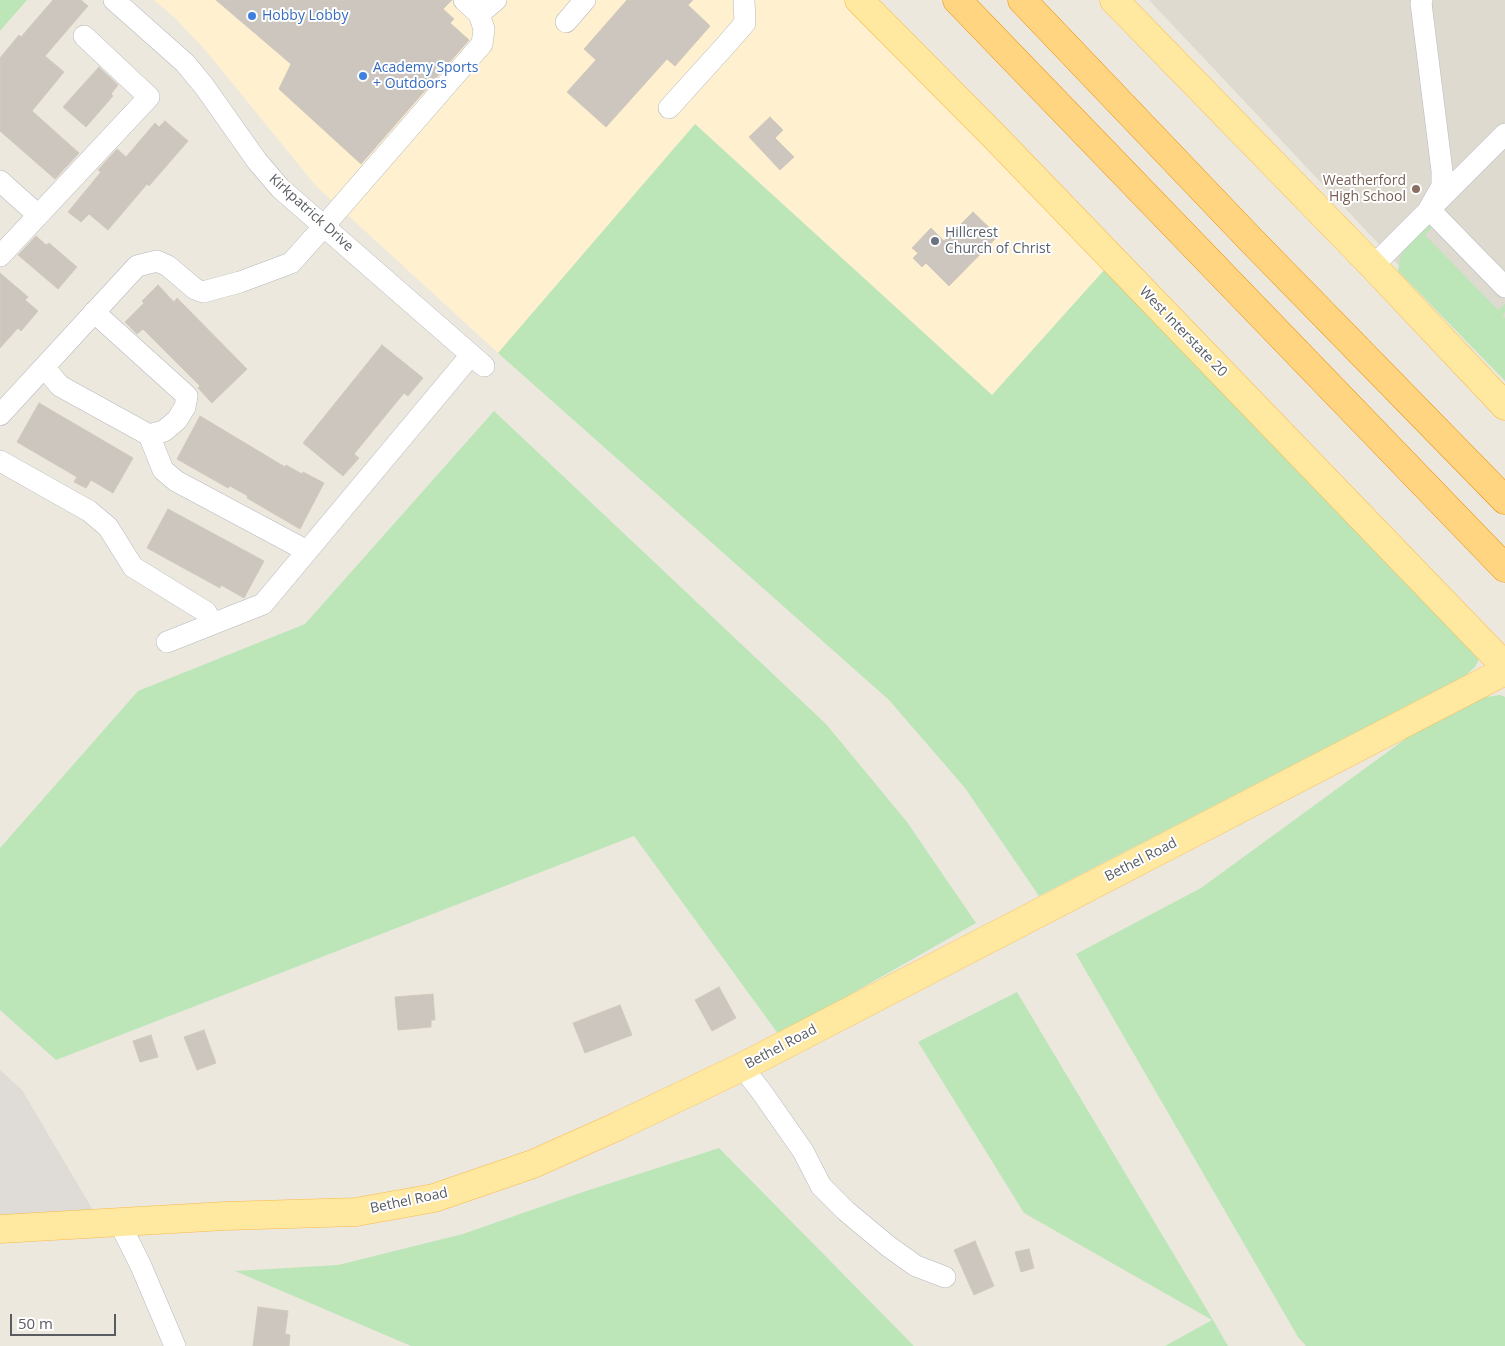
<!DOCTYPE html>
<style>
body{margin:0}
#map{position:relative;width:1505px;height:1346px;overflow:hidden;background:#ece8de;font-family:"Open Sans",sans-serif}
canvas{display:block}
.scale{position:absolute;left:10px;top:1314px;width:106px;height:22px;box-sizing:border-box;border:2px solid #585c61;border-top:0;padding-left:6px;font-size:15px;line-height:18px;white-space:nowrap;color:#585c61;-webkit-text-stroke:4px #fff;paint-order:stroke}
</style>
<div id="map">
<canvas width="1505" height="1346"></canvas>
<div class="scale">50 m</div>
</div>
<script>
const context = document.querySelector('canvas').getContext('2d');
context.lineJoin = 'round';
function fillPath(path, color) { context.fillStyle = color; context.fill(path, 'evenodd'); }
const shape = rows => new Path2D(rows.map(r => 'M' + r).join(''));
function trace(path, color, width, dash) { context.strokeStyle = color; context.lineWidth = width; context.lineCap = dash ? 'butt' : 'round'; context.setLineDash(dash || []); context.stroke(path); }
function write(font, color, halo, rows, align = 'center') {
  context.font = font + ' "Open Sans",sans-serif'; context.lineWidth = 4; context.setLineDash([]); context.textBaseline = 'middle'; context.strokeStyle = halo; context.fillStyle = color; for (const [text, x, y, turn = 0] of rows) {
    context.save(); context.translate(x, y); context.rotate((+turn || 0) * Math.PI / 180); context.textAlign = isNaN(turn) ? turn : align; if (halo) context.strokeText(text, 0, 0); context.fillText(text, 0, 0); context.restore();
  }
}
fillPath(shape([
 [154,0,847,0,1106,268,992,395,695,124,498,353,316,186,207,52,174,17]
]), '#fff0d0');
fillPath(shape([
 [0,1070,22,1090,94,1212,0,1217]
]), '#dfdbd6');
fillPath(shape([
 [1149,0,1505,0,1505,378]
]), '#dedacf');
fillPath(shape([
 [0,0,27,0,0,31],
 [695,124,992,395,1106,268,1477,652,1479,659,1475,667,1465,676,1039,896,965,788,889,700,498,353],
 [1430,222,1433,226,1425,235,1498,310,1505,304,1505,312,1502,315,1505,318,1505,381,1398,271,1400,257,1408,243],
 [494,411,826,724,907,822,976,923,779,1035,634,836,56,1060,0,1010,0,848,138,691,305,624],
 [1500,695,1505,697,1505,1346,1306,1346,1298,1337,1076,954,1201,888,1419,729,1479,698],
 [1017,992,1213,1320,1228,1346,1165,1346,1212,1320,1024,1213,918,1042],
 [719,1148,914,1346,411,1346,235,1271,338,1265,463,1234,580,1193]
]), '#bce6b8');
const building = shape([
 [53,0,81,0,88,6,45,56,64,72,32,111,79,153,55,179,0,131,0,58,19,35,21,37,53,0],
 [216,0,452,0,443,9,454,19,450,23,469,40,361,164,279,89,291,64,216,0],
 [627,0,693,0,688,5,710,26,675,66,667,59,606,127,567,92,596,60,584,49,627,0],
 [99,67,118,85,111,94,113,96,86,127,63,107,99,67],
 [770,117,783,130,775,138,794,157,780,170,749,137,770,117],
 [165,121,188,141,149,186,147,184,108,230,89,214,81,222,68,212,101,172,98,170,117,149,126,157,155,123,159,127,165,121],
 [973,212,998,236,949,286,926,263,922,267,913,258,918,253,912,248,931,228,944,241,973,212],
 [36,236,46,245,49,243,77,267,58,289,18,255,36,236],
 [0,273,28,297,25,300,38,311,21,331,18,328,0,348,0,273],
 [158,285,174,302,177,298,247,369,212,403,198,388,200,386,143,329,137,334,125,322,144,303,142,301,158,285],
 [382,345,423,378,408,396,404,393,354,454,359,458,343,476,303,443,382,345],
 [39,403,133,458,113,493,91,480,86,488,74,482,77,477,17,442,39,403],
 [200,416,285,467,286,465,302,474,303,472,324,483,300,529,247,498,248,496,230,486,228,488,177,459,200,416],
 [168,509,264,561,244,598,221,585,220,588,147,548,168,509],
 [719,987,736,1018,712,1031,695,1000,719,987],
 [433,994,435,1020,431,1020,431,1027,398,1030,395,997,433,994],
 [620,1005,632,1035,585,1053,573,1023,620,1005],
 [204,1030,216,1063,197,1070,184,1037,204,1030],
 [151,1035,158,1057,140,1062,133,1041,151,1035],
 [975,1241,994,1286,974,1295,954,1250,975,1241],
 [1029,1249,1034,1268,1021,1272,1015,1252,1029,1249],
 [258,1307,288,1311,285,1334,290,1335,289,1346,253,1346,258,1307]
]);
fillPath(building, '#ccc6bf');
trace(building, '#d1c9bc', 1);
const minor = shape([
 [114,0,185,63,204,86,257,161,280,188,484,366],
 [1422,0,1421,3,1442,171,1442,186,1429,209,1505,287],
 [479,14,496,0],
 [566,22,585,0],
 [669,108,725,46,745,23,744,0],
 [0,181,38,215],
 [0,256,149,97,84,36],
 [1373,266,1505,134],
 [44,367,60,386,149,435,164,431,177,420,185,407,187,396,94,312],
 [0,415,137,266,157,261,168,266,195,289,203,292,240,282,291,263,324,226,482,44,484,29,479,14,464,0],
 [149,435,163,470,176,481,307,551],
 [0,461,89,511,108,527,133,567,206,612,212,624],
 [167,642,263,604,471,355],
 [742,1067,761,1091,803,1151,821,1186,846,1211,888,1246,916,1266,945,1277],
 [119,1222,141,1266,175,1346]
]);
const major = shape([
 [859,0,993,135,1505,666],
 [1114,0,1373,266,1505,406],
 [0,1229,225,1216,356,1212,434,1198,533,1164,618,1126,742,1067,1505,671]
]);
const highway = shape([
 [957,0,1505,568],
 [1022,0,1251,240,1505,500]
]);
trace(minor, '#b5b8bd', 22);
trace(major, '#faba4a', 29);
trace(highway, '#ea8e00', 29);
trace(minor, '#fff', 21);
trace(major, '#ffe8a0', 28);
trace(highway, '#ffd582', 28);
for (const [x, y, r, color] of [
 [252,16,5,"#3f7fe0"],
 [363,76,5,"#3f7fe0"],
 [1416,189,5,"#8d6e63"],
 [935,241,5,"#6b7280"]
]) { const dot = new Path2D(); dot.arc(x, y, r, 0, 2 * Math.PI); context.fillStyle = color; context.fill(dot); trace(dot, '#fff', 2); }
write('14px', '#366cbe', '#fff', [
 ["Hobby Lobby",262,16],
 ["Academy Sports",373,68],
 ["+ Outdoors",373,84]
], 'left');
write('14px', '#785e54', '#fff', [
 ["Weatherford",1406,181],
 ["High School",1406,197]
], 'right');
write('14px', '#585c61', '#fff', [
 ["Kirkpatrick Drive",311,213,42],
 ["West Interstate 20",1183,332,46],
 ["Bethel Road",1141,860,-27],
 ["Bethel Road",781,1047,-28],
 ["Bethel Road",409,1201,-12]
]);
write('14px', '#5b616d', '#fff', [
 ["Hillcrest",945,233],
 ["Church of Christ",945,249]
], 'left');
</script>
